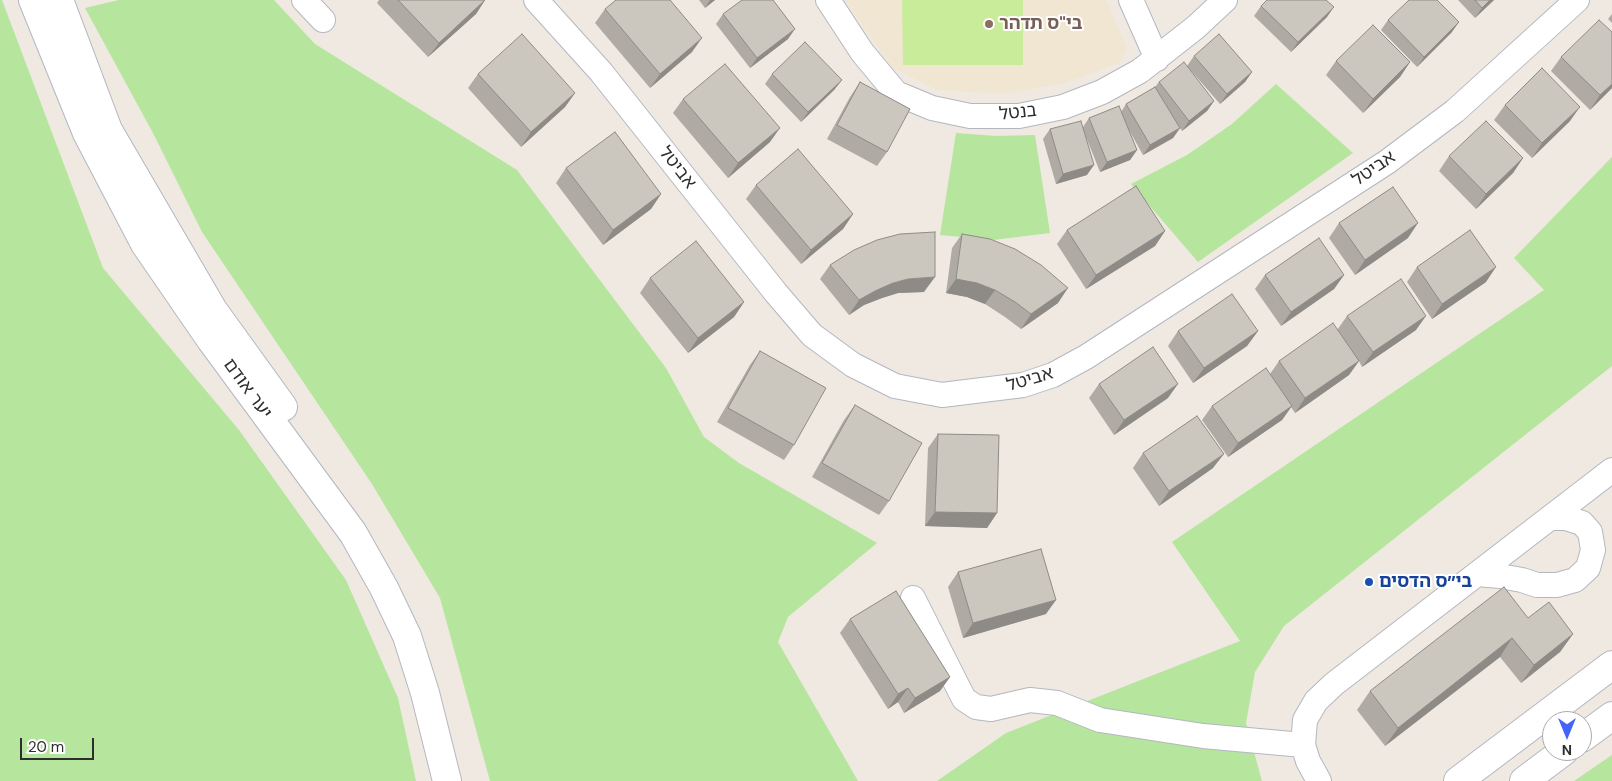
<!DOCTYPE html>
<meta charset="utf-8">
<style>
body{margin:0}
#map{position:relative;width:1612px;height:781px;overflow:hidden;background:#efe9e1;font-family:"DM Sans",sans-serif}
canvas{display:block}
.north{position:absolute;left:1542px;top:711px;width:50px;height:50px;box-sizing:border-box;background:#fff;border:1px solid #ababab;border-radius:50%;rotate:180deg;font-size:14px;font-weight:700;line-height:20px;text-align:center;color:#2e2e2e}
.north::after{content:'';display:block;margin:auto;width:18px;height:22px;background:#4264fb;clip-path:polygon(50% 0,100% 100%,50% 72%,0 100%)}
.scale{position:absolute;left:20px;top:738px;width:74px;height:22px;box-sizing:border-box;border:2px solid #2e2e2e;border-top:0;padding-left:6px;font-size:15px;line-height:18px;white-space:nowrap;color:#2e2e2e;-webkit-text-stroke:4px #fff;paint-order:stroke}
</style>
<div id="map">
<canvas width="1612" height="781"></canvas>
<div class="north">N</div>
<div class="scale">20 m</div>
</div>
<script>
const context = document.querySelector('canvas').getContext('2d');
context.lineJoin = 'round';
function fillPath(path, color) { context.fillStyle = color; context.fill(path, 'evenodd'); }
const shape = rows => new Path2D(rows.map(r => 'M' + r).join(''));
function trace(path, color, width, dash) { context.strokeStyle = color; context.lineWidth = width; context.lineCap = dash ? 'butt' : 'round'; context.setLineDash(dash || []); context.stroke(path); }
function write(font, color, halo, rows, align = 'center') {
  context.font = font + ' "DM Sans","Noto Sans Hebrew",sans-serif'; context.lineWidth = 4; context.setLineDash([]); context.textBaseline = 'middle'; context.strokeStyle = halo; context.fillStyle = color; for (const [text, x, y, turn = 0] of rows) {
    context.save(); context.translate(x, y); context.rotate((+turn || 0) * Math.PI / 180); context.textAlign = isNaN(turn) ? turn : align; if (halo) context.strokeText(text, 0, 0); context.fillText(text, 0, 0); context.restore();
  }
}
fillPath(shape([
 [845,0,1106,0,1127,48,1119,63,1065,83,1005,94,937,90,892,67]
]), '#f0e6d1');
fillPath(shape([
 [0,0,2,0,103,268,239,430,346,580,398,698,416,781,0,781],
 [119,0,274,0,315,44,517,170,666,368,704,437,739,463,877,543,788,617,778,642,858,781,490,781,440,598,372,484,202,232,154,135,85,8],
 [1276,84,1353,153,1198,262,1131,184,1187,155,1232,124],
 [956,133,996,136,1035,135,1050,233,993,240,940,235],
 [1612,157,1612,366,1284,626,1255,672,1246,723,1262,781,937,781,1006,733,1240,641,1172,542,1544,290,1514,258],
 [1612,755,1612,781,1574,781]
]), '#b6e59e');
fillPath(shape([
 [902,0,1023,0,1023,65,903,65]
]), '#c9ec9a');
const street = shape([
 [304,0,323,20],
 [536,0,601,72,776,293,812,335,853,365,895,386,942,395,1023,385,1053,375,1086,357,1387,162,1455,111,1577,0],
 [828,0,862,52,896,93,932,108,970,116,1019,116,1063,107,1102,92,1140,71,1196,27,1225,0],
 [1131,0,1157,59],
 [1477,574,1500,576,1522,580,1537,585,1557,585,1575,580,1588,568,1593,550,1590,532,1582,523,1566,518,1551,518],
 [913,598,964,699,976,707,991,709,1030,700,1057,703,1100,720,1203,736,1303,745],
 [1319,781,1308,761,1303,745,1305,720,1316,701,1334,684,1612,470]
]);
const secondary = shape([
 [33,0,87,133,145,244,211,340,353,533,384,588,407,636,425,693,447,781],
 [59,0,108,130,213,310,283,407],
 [1582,738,1612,716],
 [1458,781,1612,665],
 [1524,781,1564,751]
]);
trace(street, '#b4b7c1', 26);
trace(secondary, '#b4b7c1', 30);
trace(street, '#fff', 24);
trace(secondary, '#fff', 28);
fillPath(shape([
 [379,0,485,0,476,14,428,57,377,3],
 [699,0,715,0,705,8],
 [1458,0,1494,0,1475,18],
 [1261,6,1327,17,1291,52,1254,16],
 [605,9,692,52,650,88,595,23],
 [723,14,788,39,750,68,716,24],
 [1612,14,1612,23,1608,19],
 [1388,20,1452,32,1417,67,1381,30],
 [1194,56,1252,72,1245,82,1220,104,1187,66],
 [1561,57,1612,88,1590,110,1551,71],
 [1336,61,1410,62,1400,77,1363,113,1326,75],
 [478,74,575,93,565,107,521,147,468,88],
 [772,74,842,80,834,90,801,122,765,84],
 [860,82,887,152,877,166,827,139,850,97],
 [1159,82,1214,101,1207,111,1182,131,1177,124,1180,128,1173,138,1143,155,1129,130,1137,150,1130,160,1100,172,1086,137,1087,175,1056,184,1043,139,1050,129,1083,127,1089,118,1121,112,1126,104,1155,87],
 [683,99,770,142,728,178,673,113],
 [1505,105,1570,121,1532,158,1494,120],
 [1449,156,1523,158,1513,173,1476,209,1439,171],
 [566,168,661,194,651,209,603,245,556,183],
 [756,185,853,214,843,229,801,264,746,199],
 [1339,223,1408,238,1355,275,1329,238],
 [1067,230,1165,231,1155,246,1086,289,1057,244],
 [962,234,1058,303,1021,329,1005,317,985,304,967,297,946,293,952,248],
 [830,265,924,292,898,293,882,298,864,305,849,315,820,279],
 [1417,267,1486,282,1432,319,1407,282],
 [1265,275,1344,275,1334,289,1281,326,1255,289],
 [650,278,744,302,734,317,688,353,640,293],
 [1347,316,1416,330,1362,367,1359,361,1349,375,1295,413,1291,407,1282,420,1228,457,1202,420,1212,406,1270,374,1279,361,1337,330],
 [1178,331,1258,331,1247,346,1193,383,1168,346],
 [760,351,794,445,784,460,717,422,750,365],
 [1099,384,1168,398,1114,435,1089,398],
 [855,405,889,501,879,515,812,477,844,420],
 [938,434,997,513,987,528,925,526,928,448],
 [1143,453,1213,468,1159,506,1133,468],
 [958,572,1046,614,963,638,948,587],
 [1528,618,1573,634,1560,652,1521,683,1500,657,1385,746,1357,710,1370,691],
 [850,619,950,677,940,691,904,713,898,702,888,709,840,633]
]), '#afaba4');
fillPath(shape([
 [485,0,476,14,428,57,439,43],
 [710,0,715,0,705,8],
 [1490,0,1494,0,1475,18,1482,8],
 [1334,7,1327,17,1291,52,1298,42],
 [1459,22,1452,32,1417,67,1424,57],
 [795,29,788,39,750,68,757,58],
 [702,38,692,52,650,88,660,74],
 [1410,62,1400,77,1363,113,1373,99],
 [1252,72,1245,82,1220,104,1227,94],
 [842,80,834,90,801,122,808,112],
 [1612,84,1612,88,1590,110,1600,95],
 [575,93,565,107,521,147,531,132],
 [1214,101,1207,111,1182,131,1189,121],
 [1580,107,1570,121,1532,158,1542,143],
 [780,128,770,142,728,178,738,163],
 [1180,128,1173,138,1143,155,1150,145],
 [1137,150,1130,160,1100,172,1107,162],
 [1523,158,1513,173,1476,209,1486,194],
 [1094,165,1087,175,1056,184,1063,174],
 [661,194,651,209,603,245,613,230],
 [853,214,843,229,801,264,811,250],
 [1418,223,1408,238,1355,275,1365,260],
 [1165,231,1155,246,1086,289,1096,275],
 [1496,267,1486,282,1432,319,1442,304],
 [1344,275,1334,289,1281,326,1291,312],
 [935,277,924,292,898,293,882,298,864,305,849,315,859,300,875,291,893,283,908,279],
 [956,279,977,283,995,290,985,304,967,297,946,293],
 [1068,288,1058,303,1021,329,1031,314],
 [744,302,734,317,688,353,698,338],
 [1426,316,1416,330,1362,367,1373,352],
 [1258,331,1247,346,1193,383,1204,368],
 [1359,361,1349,375,1295,413,1305,398],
 [1178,384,1168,398,1114,435,1124,420],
 [1292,406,1282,420,1228,457,1238,443],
 [1224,454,1213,468,1159,506,1169,491],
 [935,512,997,513,987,528,925,526],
 [1056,600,1046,614,963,638,973,623],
 [1573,634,1560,652,1521,683,1534,665],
 [1512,638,1500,657,1385,746,1398,728],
 [950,677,940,691,904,713,915,698],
 [908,688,898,702,888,709,898,694]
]), '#8e8b86');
const building = shape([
 [398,0,485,0,439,43,398,0],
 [616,0,670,0,702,38,660,74,605,9,616,0],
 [742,0,773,0,795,29,757,58,723,14,742,0],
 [1267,0,1326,0,1334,7,1298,42,1261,6,1267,0],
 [1409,0,1437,0,1459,22,1424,57,1388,20,1409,0],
 [1475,0,1490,0,1482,8,1475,0],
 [1599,20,1612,32,1612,84,1600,95,1561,57,1599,20],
 [1373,25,1410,62,1373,99,1336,61,1373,25],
 [522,34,575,93,531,132,478,74,522,34],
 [1219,34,1252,72,1227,94,1194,56,1219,34],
 [805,42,842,80,808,112,772,74,805,42],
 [1184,62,1214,101,1189,121,1159,82,1184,62],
 [725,64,780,128,738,163,683,99,725,64],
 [1542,68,1580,107,1542,143,1505,105,1542,68],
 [860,82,910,109,887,152,837,125,860,82],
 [1155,87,1180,128,1150,145,1126,104,1155,87],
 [1119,106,1137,150,1107,162,1089,118,1119,106],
 [1081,121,1094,165,1063,174,1050,129,1081,121],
 [1486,121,1523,158,1486,194,1449,156,1486,121],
 [615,132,661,194,613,230,566,168,615,132],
 [798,149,853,214,811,250,756,185,798,149],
 [1136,186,1165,231,1096,275,1067,230,1136,186],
 [1393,187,1418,223,1365,260,1339,223,1393,187],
 [1470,230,1496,267,1442,304,1417,267,1470,230],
 [935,232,935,277,908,279,893,283,875,291,859,300,830,265,854,250,877,240,900,234,935,232],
 [962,234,990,239,1015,249,1041,265,1068,288,1031,314,1015,302,995,290,977,283,956,279,962,234],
 [1319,238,1344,275,1291,312,1265,275,1319,238],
 [696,241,744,302,698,338,650,278,696,241],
 [1401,279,1426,316,1373,352,1347,316,1401,279],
 [1232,294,1258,331,1204,368,1178,331,1232,294],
 [1333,323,1359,361,1305,398,1279,361,1333,323],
 [1153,347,1178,384,1124,420,1099,384,1153,347],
 [760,351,826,388,794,445,728,408,760,351],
 [1266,368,1292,406,1238,443,1212,406,1266,368],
 [855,405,922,443,889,501,822,463,855,405],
 [1197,416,1224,454,1169,491,1143,453,1197,416],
 [938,434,999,435,997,513,935,512,938,434],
 [1041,549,1056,600,973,623,958,572,1041,549],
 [1504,587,1528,618,1549,602,1573,634,1534,665,1512,638,1398,728,1370,691,1504,587],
 [896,591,950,677,915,698,908,688,898,694,850,619,896,591]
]);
fillPath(building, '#cbc7bf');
trace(building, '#8e8b86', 1);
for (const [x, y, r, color] of [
 [989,24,5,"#8d6e63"],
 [1369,582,5,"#1a4fb4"]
]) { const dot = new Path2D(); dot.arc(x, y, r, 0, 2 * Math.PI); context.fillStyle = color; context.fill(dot); trace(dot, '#fff', 2); }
write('bold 18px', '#785e54', '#fff', [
 ["בי\"ס תדהר",999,24]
], 'left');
write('18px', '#2e2e2e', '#fff', [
 ["בנטל",1018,113,-6],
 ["אביטל",677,168,52],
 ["אביטל",1374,169,-34],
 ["אביטל",1030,380,-16],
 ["יער אודם",247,389,54]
]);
write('bold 18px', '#164399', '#fff', [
 ["בי״ס הדסים",1379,582]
], 'left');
</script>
